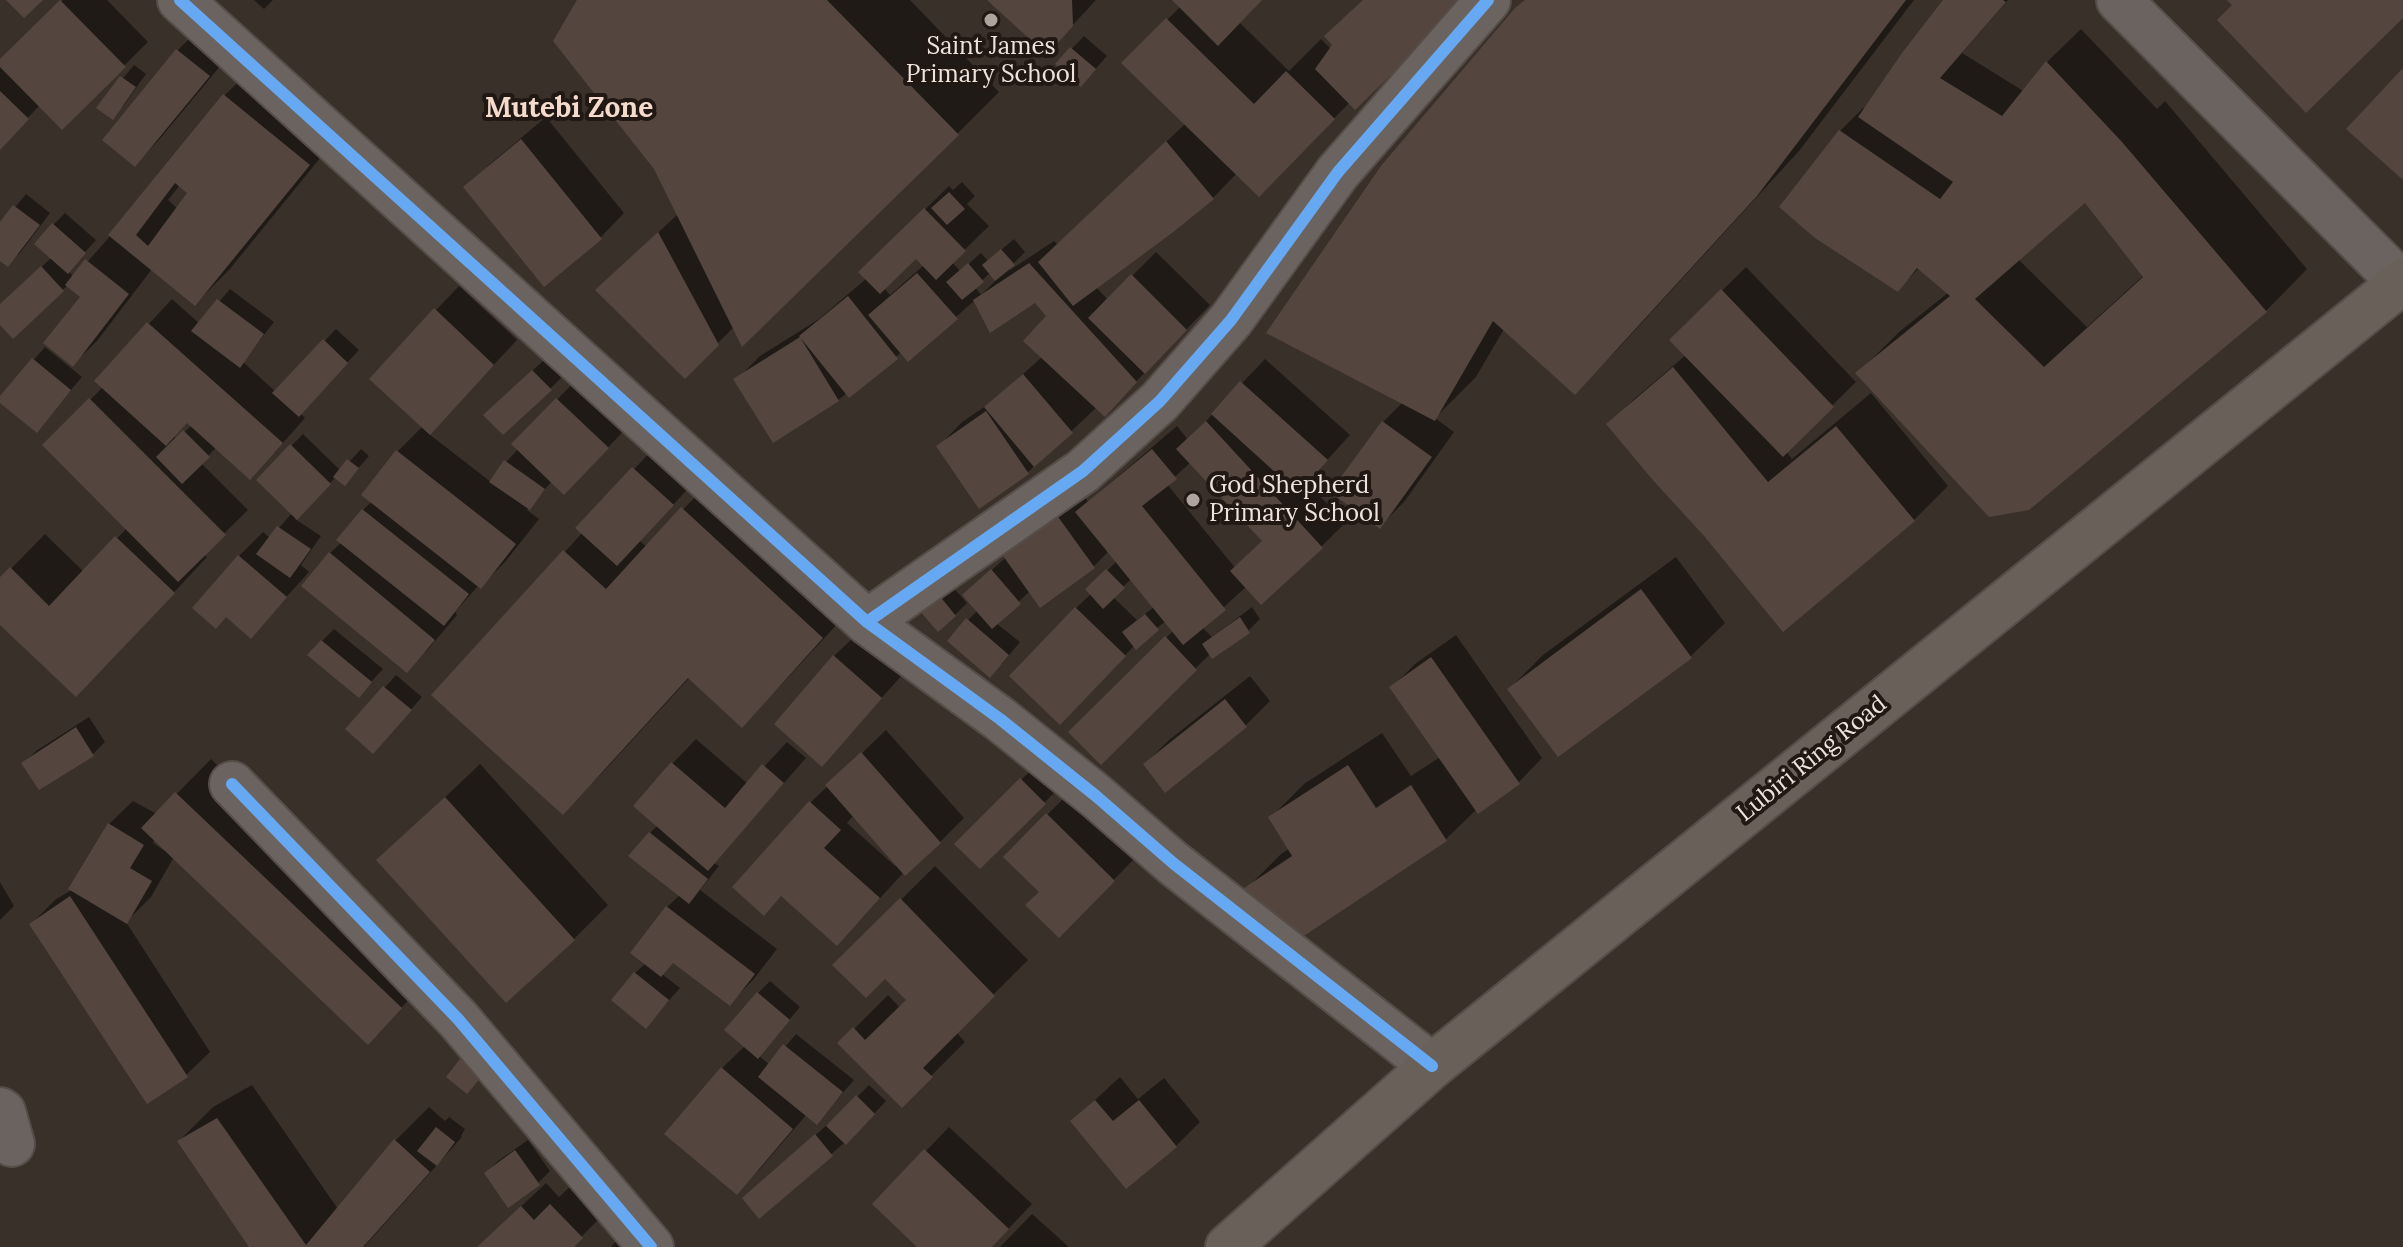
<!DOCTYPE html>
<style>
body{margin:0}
canvas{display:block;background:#3a302a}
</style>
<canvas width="2403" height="1247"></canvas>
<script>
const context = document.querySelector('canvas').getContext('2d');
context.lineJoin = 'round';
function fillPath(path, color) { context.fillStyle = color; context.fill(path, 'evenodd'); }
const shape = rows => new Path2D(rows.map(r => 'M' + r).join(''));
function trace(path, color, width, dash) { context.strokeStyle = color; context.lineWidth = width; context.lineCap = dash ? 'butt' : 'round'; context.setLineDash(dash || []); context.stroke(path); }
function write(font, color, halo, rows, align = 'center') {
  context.font = font + ' Lora,serif'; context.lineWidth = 8; context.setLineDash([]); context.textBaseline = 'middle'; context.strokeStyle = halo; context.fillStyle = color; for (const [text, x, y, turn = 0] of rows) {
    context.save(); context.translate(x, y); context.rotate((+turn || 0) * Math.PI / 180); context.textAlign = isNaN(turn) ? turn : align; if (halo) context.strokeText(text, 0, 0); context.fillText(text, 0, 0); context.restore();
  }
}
fillPath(shape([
 [63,0,107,0,148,42,62,127,40,105,0,147,0,62],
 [254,0,273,0,264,9],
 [580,0,910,0,999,92,957,134,734,327,685,376,622,266,678,214],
 [990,0,1096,0,1070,28],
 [1175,0,1260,0,1239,22,1289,71,1321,39,1331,49,1364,0,1350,102,1293,161,1237,173,1213,198,1096,287,1108,300,1156,252,1210,305,1128,390,1097,407,1028,472,939,446,962,422,993,401,1042,357,1048,316,1035,301,975,300,909,359,902,352,838,400,736,380,760,356,819,319,867,278,861,272,949,186,953,190,962,182,975,196,967,204,989,226,952,262,960,271,981,253,988,261,1014,239,1025,252,1009,268,1010,270,1054,241,1058,245,1186,123,1124,63,1181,6],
 [916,257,924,265,890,295,884,288],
 [991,272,997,279,981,295,975,287],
 [1527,0,1914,0,1799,151,1617,350,1575,392,1504,329,1476,377,1435,418,1454,432,1404,502,1380,526,1383,422,1403,402],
 [1946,0,2008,0,1962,53,2025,92,2047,62,2081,29,2157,109,2165,101,2307,269,2266,311,2029,508,1858,373,1899,332,1949,292,1919,268,1897,290,1840,131,1864,107,1866,109],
 [2086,200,2144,275,2087,327,2018,259],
 [202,26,232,52,158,141,135,164,104,140,178,50],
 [1084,36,1107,56,1081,85,1057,64],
 [259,61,343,130,229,270,195,304,152,269,97,341,73,364,83,297,68,285,13,336,0,322,0,306,52,257,53,225,65,213,96,240,68,271,74,277,111,235,225,95],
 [180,185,190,193,178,209,168,200],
 [134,65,146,74,124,105,112,117,99,107],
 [546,117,624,213,601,237,545,284,466,188,490,164],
 [26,194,50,213,20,253,8,264,0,258,0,226],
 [1746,267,1856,382,1786,451,1792,459,1871,393,1948,486,1914,520,1783,629,1609,424,1633,400,1686,355,1672,340],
 [459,286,517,340,429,434,491,482,506,462,519,448,514,444,581,375,631,423,588,469,552,481,527,510,539,519,505,562,481,586,479,585,455,612,457,615,430,647,407,671,330,553,342,542,363,510,372,501,398,451,423,426,436,310],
 [230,289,274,322,243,362,276,392,336,329,359,350,300,413,305,418,274,453,217,447,201,463,248,510,203,554,207,557,110,661,0,622,0,580,45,534,84,572,127,528,45,445,103,387,96,381,172,299,200,324],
 [188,421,192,425,177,439,174,436],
 [45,347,82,377,37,430,0,399],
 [545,359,562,377,550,389,498,403],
 [1265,359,1350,435,1307,482,1345,523,1321,547,1247,586,1202,627,1212,637,1252,607,1260,619,1248,631,1210,654,1101,762,1071,732,1174,630,1166,621,1135,645,1084,698,1076,608,1092,593,1088,589,1117,561,1109,551,1094,566,1030,591,996,623,1020,642,1002,664,968,620,978,610,977,583,1081,491,1088,502,1177,426,1188,440],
 [1191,462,1264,540,1236,569,1167,484],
 [1131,579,1154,607,1137,620,1113,597],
 [303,434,341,471,361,449,369,456,345,483,336,477,295,519,321,536,301,565,309,572,251,636,239,556,263,532,270,538,292,513,258,480],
 [657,445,696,480,640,541,647,547,724,467,864,595,783,683,742,725,690,677,605,770,563,812,434,695,583,532,578,528],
 [1676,557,1725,623,1691,656,1509,689,1543,655],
 [950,584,967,603,955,615,934,599],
 [334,629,383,669,370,683,322,641],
 [858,633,904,673,822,764,834,656],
 [1456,635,1542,758,1519,782,1477,809,1446,839,1284,946,1247,888,1281,854,1290,848,1270,818,1304,784,1382,733,1411,776,1440,757,1391,688,1415,664],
 [396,675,422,697,385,739,348,729],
 [1250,676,1270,701,1246,725,1165,790,1145,764,1169,740],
 [89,717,105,742,93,754,39,788,24,763,36,751],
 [886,730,964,818,940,842,904,872,860,920,783,894,764,914,810,803],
 [854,815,897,864,895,866,847,823],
 [696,739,748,784,787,742,806,758,714,863,719,866,700,890,777,949,753,980,729,1004,674,961,662,974,680,988,646,1026,635,973,646,963,667,907,680,895,650,833,658,825,636,806,673,763],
 [211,759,435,973,368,1042,174,857,151,897,126,922,210,1052,186,1075,31,924,55,900,73,889,109,824,133,801,157,814],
 [155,839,165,851,153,843],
 [480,764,608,905,574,939,379,860],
 [1033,768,1056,791,980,867,957,844],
 [1071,791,1138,855,1059,936,1041,892,1006,856],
 [935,866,1028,960,956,1032,965,1042,902,1105,840,1043,888,995,900,1008,908,1000,885,976,835,965],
 [0,882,14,906,0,920],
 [770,981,800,1007,759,1056,770,1065,796,1034,854,1080,828,1110,807,1114,760,1169,737,1192,722,1068,745,1046,758,993],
 [1120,1077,1138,1099,1164,1078,1200,1122,1176,1146,1072,1121],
 [252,1085,338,1209,396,1140,429,1107,445,1121,449,1117,465,1129,461,1136,462,1137,364,1247,251,1247,179,1141,213,1107],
 [869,1085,886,1101,858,1131,759,1216,756,1187,828,1124,829,1125],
 [949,1127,1032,1204,991,1247,920,1247,926,1151],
 [528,1140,550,1171,538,1183,486,1173,498,1161],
 [575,1182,605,1213,571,1247,478,1247,546,1183,559,1197],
 [1032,1214,1069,1247,1000,1247],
 [623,1234,637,1247,611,1247]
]), '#0007');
fillPath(shape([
 [6,0,43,0,24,18],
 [60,0,126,67,62,130,0,67,0,59],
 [577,0,827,0,959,135,742,347,654,169,553,41],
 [987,0,1072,0,1073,26,1047,55],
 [1172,0,1262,0,1218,46],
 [1363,0,1468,0,1355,110,1315,69,1332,45,1324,36],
 [1525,0,1906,0,1757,196,1575,395,1493,321,1435,421,1266,333,1381,166,1515,8],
 [1943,0,2003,0,2006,2,1940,78,2002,116,2046,61,2122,142,2267,312,2029,510,1989,517,1855,373,1950,296,1917,268,1898,292,1815,238,1779,207,1839,130,1940,199,1953,182,1858,117,1902,53],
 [2085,203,2143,277,2044,367,1975,299],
 [2227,0,2403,0,2403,18,2306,113,2217,20,2232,5],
 [1166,18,1254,104,1286,71,1335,119,1259,197,1121,63],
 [1070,47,1096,69,1081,87,1055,64],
 [176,49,210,76,135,167,102,140],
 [2403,68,2403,180,2346,129],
 [120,76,136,87,113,120,96,108],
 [0,91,29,119,0,150],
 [223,94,310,165,195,306,108,235],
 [175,183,187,193,148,246,136,235],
 [521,139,602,239,544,287,463,187],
 [1166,141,1214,199,1172,233,1073,306,1038,262],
 [949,192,965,209,947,225,931,208],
 [13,205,40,225,8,267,0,261,0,222],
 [924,208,966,251,936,280,916,259,880,294,858,272],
 [52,223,86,253,68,274,34,244],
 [658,232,719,345,685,379,595,290],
 [1001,249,1015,265,995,281,982,265],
 [85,259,129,294,73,367,43,343,80,297,65,285],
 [968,263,984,282,962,300,946,282],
 [1029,263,1137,382,1105,417,1023,341,1046,316,1035,303,990,333,973,300],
 [41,266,64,291,13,339,0,325,0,304],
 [917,273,958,319,908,362,868,315],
 [1131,274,1187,330,1145,374,1088,318],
 [1721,289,1834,407,1783,457,1669,340],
 [848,296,898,359,849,398,799,336],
 [217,299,264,334,240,368,191,331],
 [434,308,494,365,430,435,369,379],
 [147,322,283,443,250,480,187,423,166,446,94,381],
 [800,337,839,401,773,443,733,379],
 [323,339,348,363,299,417,272,393],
 [32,358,71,390,37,433,0,403,0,396],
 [1673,367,1768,482,1836,426,1915,521,1783,632,1704,536,1652,479,1606,424],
 [532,370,552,390,503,435,483,415],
 [1023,374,1073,433,1034,467,984,407],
 [1240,381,1328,460,1298,493,1211,414],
 [89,398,226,535,178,582,42,445],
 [556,398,609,448,564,495,511,444],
 [986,411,1029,474,979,509,936,446],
 [1206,421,1323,548,1261,605,1230,571,1262,541,1176,449],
 [1382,421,1432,457,1380,529,1330,492],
 [183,430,210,457,182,484,156,457],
 [290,444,331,484,297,520,256,480],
 [1152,449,1177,479,1142,506,1226,610,1183,645,1075,512],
 [396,450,516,544,481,589,361,495],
 [347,459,359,468,345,486,333,477],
 [504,460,545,489,530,510,489,482],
 [632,467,674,505,617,566,575,528],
 [681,507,823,638,742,728,688,678,563,815,431,695,563,550,606,589],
 [362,509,469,594,444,626,336,540],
 [1056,514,1095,568,1040,608,1001,553],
 [277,526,311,549,290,578,256,554],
 [115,536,175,593,76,697,0,625,0,577,10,567,49,606],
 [329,552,435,640,407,673,301,586],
 [238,555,287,597,251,639,226,617,216,629,192,608],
 [991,569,1021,604,992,629,962,595],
 [1106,569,1125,588,1103,609,1085,589],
 [1641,589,1692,658,1558,757,1507,689],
 [938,594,956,616,938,632,919,610],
 [1075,607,1126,656,1060,725,1009,676],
 [1145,614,1159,630,1136,650,1122,632],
 [1240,617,1250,633,1212,659,1202,644],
 [966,618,1009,655,990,678,947,641],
 [1165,636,1197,670,1101,765,1068,732],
 [321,640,372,682,359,698,307,655],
 [833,655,882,698,822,767,774,724],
 [1431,657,1520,784,1478,814,1389,687],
 [383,686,412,710,373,754,345,729],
 [1225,699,1247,727,1165,793,1143,764],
 [76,727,94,756,39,790,21,763],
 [861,752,941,843,905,876,825,785],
 [671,762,725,808,762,764,784,783,708,871,633,806],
 [1348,765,1376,808,1411,785,1447,841,1284,949,1244,888,1292,856,1268,817],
 [1020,778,1046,804,980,869,954,844],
 [175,792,402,1008,368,1045,141,828],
 [445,797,575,940,506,1003,376,860],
 [809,801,841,830,824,848,880,898,837,946,781,896,764,916,732,887],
 [1046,813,1115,881,1059,938,1025,905,1039,892,1003,857],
 [108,823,144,845,130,868,152,881,127,924,68,889],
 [649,832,708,879,689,904,628,856],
 [70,896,188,1077,147,1104,29,924],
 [900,898,995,996,923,1068,933,1077,902,1108,837,1043,853,1027,865,1040,906,1000,885,979,866,998,832,965],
 [666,906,755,974,730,1006,673,963,661,977,630,953],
 [634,972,669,1000,646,1029,611,1000],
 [757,992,790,1020,758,1059,724,1030],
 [783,1044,843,1092,817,1125,758,1077],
 [460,1059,482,1076,467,1094,446,1077],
 [721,1067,793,1129,737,1195,664,1134],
 [856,1095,875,1114,846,1145,826,1126],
 [1095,1100,1113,1121,1139,1100,1177,1147,1126,1189,1070,1121],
 [217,1118,306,1245,394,1139,430,1172,363,1247,249,1247,177,1141],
 [436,1127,455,1142,437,1166,417,1151],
 [815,1134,833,1156,759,1219,742,1198],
 [924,1149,1009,1229,992,1247,917,1247,872,1204],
 [515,1150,540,1185,508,1208,484,1173],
 [550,1204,583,1238,574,1247,477,1247,521,1206,534,1220]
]), '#54463e');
const street = shape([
 [180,0,867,622,1000,719,1096,796,1173,863,1432,1066],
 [2119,0,2401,283],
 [867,622,1083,471,1160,401,1231,320,1338,172,1488,0],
 [232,784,458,1019,651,1247],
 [0,1110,3,1112,12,1144]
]);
const secondary = shape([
 [1228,1247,1432,1066,2403,281]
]);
trace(street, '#564d48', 48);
trace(secondary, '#564d48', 48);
trace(street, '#6b635f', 44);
trace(secondary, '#6a605a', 44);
trace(shape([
 [180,0,867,622,1000,719,1096,796,1173,863,1432,1066],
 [867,622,1083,471,1160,401,1231,320,1338,172,1488,0],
 [232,784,458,1019,651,1247]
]), '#66a8f1', 12);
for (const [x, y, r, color] of [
 [991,20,8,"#afa49d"],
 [1193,500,8,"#afa49d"]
]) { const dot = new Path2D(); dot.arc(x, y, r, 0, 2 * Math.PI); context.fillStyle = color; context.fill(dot); trace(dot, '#211813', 3); }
write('24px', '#eee2db', '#211813', [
 ["Saint James",991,47],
 ["Primary School",991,75],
 ["God Shepherd",1209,486,"left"],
 ["Primary School",1209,514,"left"]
]);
write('24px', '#eee2db', '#211813', [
 ["Lubiri Ring Road",1812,759,-39]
]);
write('bold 28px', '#f4dbcd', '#211813', [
 ["Mutebi Zone",569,109]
]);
</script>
